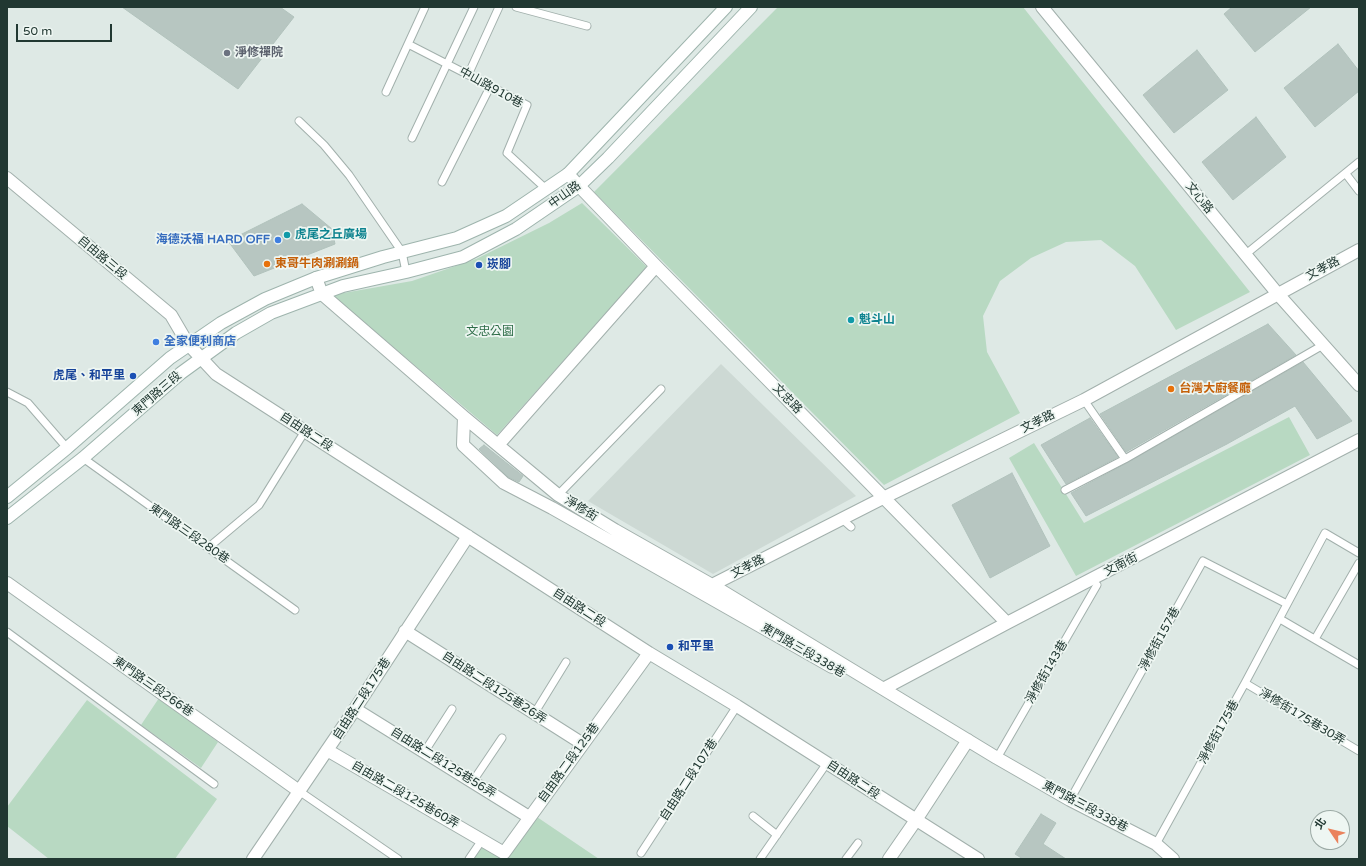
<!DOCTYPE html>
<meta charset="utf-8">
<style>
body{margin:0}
#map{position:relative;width:1366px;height:866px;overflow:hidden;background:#dee9e5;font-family:"Varela Round","Noto Sans TC",sans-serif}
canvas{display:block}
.frame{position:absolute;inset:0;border:8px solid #213832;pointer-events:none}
.north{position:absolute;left:1310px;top:810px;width:40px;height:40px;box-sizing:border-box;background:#eef6f2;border:1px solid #9caaa5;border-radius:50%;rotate:305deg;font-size:11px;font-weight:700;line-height:16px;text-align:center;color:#213832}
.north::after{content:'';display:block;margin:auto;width:14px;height:18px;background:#ea825c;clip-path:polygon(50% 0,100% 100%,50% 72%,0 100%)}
.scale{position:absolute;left:16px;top:24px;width:96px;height:18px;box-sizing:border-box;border:2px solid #213832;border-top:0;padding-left:5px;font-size:12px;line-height:14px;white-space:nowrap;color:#213832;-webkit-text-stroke:3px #eef6f2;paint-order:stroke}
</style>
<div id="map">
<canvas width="1366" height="866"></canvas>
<div class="frame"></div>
<div class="north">北</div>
<div class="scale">50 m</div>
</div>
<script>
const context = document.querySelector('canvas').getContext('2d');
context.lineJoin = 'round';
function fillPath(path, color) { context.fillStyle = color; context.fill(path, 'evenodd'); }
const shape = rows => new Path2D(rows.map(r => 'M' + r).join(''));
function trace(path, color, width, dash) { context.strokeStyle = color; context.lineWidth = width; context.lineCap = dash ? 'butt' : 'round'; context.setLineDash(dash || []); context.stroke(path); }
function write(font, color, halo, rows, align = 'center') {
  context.font = font + ' "Varela Round","Noto Sans TC",sans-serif'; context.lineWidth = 3.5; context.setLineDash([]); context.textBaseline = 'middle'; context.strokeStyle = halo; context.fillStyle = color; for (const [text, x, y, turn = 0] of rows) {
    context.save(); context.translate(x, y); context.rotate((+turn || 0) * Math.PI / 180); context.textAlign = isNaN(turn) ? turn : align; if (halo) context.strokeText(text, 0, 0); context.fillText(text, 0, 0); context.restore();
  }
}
fillPath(shape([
 [721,364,856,496,713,574,588,501]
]), '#cdd9d4');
fillPath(shape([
 [778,7,1023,7,1250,292,1176,330,1135,266,1101,240,1066,242,1031,258,1000,281,983,316,987,352,1020,413,884,485,594,192],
 [582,203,647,267,497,435,332,295,412,281,476,259,549,223],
 [1289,417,1310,455,1076,576,1009,458,1034,443,1084,523],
 [159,698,218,742,201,768,141,725],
 [87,700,217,799,175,859,49,859,7,826,7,807],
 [537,817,599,859,472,859,483,843,506,857]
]), '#b8d9c2');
const building = shape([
 [122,7,280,7,294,17,238,89,122,7],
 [1232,7,1311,7,1255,52,1224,14,1232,7],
 [1338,44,1359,71,1359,91,1315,127,1284,88,1338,44],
 [1197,50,1228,90,1174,133,1143,95,1197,50],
 [1256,117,1286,157,1233,200,1202,162,1256,117],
 [302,204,332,229,335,244,254,276,228,241,302,204],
 [1268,324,1296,355,1126,452,1100,414,1268,324],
 [1303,362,1352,421,1317,439,1295,406,1227,444,1086,516,1071,493,1127,463,1303,362],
 [1090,418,1118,457,1066,484,1041,445,1090,418],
 [484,445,523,476,519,482,508,477,479,449,484,445],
 [1012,473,1050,546,990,578,952,505,1012,473],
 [1041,814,1056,823,1043,844,1066,859,1023,859,1015,854,1041,814]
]);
fillPath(building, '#b7c6c1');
trace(building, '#b1c2bc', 1);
const lane = shape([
 [516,7,587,26],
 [408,44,527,105,507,153,546,189],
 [468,75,499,7],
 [386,92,425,7],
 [299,121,324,145,349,175,402,252,406,272],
 [412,138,474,7],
 [1346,174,1359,191],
 [442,182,490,87],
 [1246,254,1359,162],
 [7,392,28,403,67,448],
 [1084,400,1125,459],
 [83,458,295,610],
 [1065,490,1125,459,1323,345],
 [558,495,661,389],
 [842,519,851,527],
 [209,547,259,505,305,431],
 [1280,619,1359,665],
 [7,632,214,784],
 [1315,639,1359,563],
 [1245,683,1359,751],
 [534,714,566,662],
 [425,751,452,709],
 [997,758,1097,585],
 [473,781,502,738],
 [299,791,398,859],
 [1070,800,1203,561,1287,604],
 [753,816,777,835],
 [1156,844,1245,683,1325,533,1359,553],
 [641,853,737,706],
 [469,859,482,840],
 [760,859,827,763],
 [846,859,858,843]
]);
const street = shape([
 [1042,7,1277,293,1359,385],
 [568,174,579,186,656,266,1007,623],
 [7,178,171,315,188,344,216,374,649,653,737,706,978,859],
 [316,278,322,294,464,417,558,495,615,530,712,585,997,758,1070,800,1156,844,1173,859],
 [464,417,463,445,504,483,552,508,832,667],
 [498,445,656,266],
 [7,583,299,791],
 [712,585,883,498,1084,400,1359,250],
 [405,631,583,744],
 [883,689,1007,623,1359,440],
 [355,709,529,817],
 [327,750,504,853,649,653],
 [253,859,355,709,468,536],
 [889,859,916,820,968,740]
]);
const secondary = shape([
 [7,497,67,448,170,358,221,323,265,299,316,278,383,257,457,238,506,216,568,174,726,7],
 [7,518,83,458,181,373,236,333,271,313,343,286,406,272,463,257,516,229,579,186,608,158,751,7]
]);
trace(lane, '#a2b0ac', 9);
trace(street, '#a2b0ac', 14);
trace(secondary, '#9eb4ad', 14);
trace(lane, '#fff', 7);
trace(street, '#fff', 12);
trace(secondary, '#fff', 12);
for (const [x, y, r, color] of [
 [227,53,4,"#6b7280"],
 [287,235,4,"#0f9aa8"],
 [278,240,4,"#3f7fe0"],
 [267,264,4,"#e8710a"],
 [479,265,4,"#1a4fb4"],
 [851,320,4,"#0f9aa8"],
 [156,342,4,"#3f7fe0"],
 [133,376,4,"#1a4fb4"],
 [1171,389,4,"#e8710a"],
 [670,647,4,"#1a4fb4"]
]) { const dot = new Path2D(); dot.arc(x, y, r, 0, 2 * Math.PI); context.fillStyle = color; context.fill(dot); trace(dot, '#eef6f2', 1.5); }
write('bold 12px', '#5b616d', '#eef6f2', [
 ["淨修禪院",235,53]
], 'left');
write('12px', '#213832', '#eef6f2', [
 ["中山路910巷",491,88,29],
 ["中山路",565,195,-36],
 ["文心路",1199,198,51],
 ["自由路三段",102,258,40],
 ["文孝路",1323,269,-28],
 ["東門路三段",157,394,-41],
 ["文忠路",787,399,46],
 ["文孝路",1038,422,-26],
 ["自由路二段",306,432,33],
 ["淨修街",581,509,32],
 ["東門路三段280巷",189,534,35],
 ["文南街",1121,565,-27],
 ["文孝路",748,567,-27],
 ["自由路二段",579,608,33],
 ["淨修街157巷",1160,639,-61],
 ["東門路三段338巷",803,651,30],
 ["淨修街143巷",1047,672,-60],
 ["東門路三段266巷",153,687,35],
 ["自由路二段125巷26弄",494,688,33],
 ["自由路二段175巷",362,699,-57],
 ["淨修街175巷30弄",1302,717,31],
 ["淨修街175巷",1219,732,-61],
 ["自由路二段125巷56弄",443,763,32],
 ["自由路二段125巷",569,763,-54],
 ["自由路二段107巷",689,780,-57],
 ["自由路二段",853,780,33],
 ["自由路二段125巷60弄",405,795,30],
 ["東門路三段338巷",1085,807,28]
]);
write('bold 12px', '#0d838f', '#eef6f2', [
 ["虎尾之丘廣場",295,235],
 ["魁斗山",859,320]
], 'left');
write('bold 12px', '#366cbe', '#eef6f2', [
 ["海德沃福 HARD OFF",270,240],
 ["全家便利商店",164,342,"left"]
], 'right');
write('bold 12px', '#c56008', '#eef6f2', [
 ["東哥牛肉涮涮鍋",275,264],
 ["台灣大廚餐廳",1179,389]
], 'left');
write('bold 12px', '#164399', '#eef6f2', [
 ["崁腳",487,265],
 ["虎尾、和平里",125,376,"right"],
 ["和平里",678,647]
], 'left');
write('12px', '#2d6c47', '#eef6f2', [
 ["文忠公園",490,332]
]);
</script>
